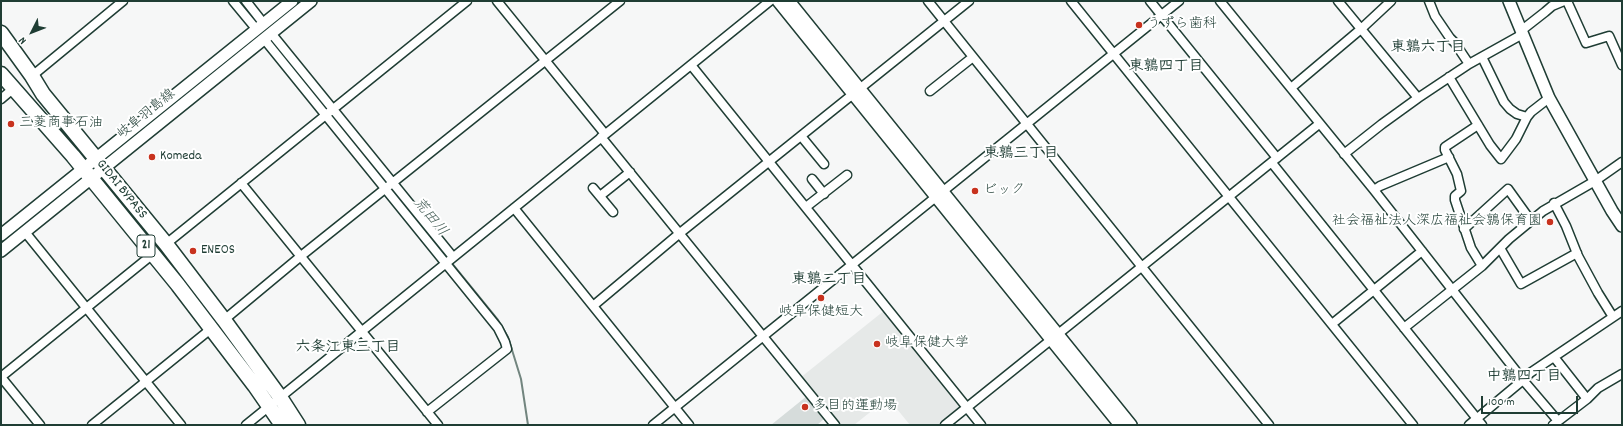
<!DOCTYPE html>
<meta charset="utf-8">
<style>
body{margin:0}
#map{position:relative;width:1623px;height:426px;overflow:hidden;background:#f6f7f7;font-family:Dekko,sans-serif}
canvas{display:block}
.frame{position:absolute;inset:0;border:2px solid #1f3d34;pointer-events:none}
.north{position:absolute;left:12px;top:12px;width:40px;height:40px;-webkit-text-stroke:3px #fff;paint-order:stroke;rotate:228deg;font-size:11px;font-weight:700;line-height:16px;text-align:center;color:#1f3d34}
.north::after{content:'';display:block;margin:auto;width:14px;height:18px;background:#1f3d34;clip-path:polygon(50% 0,100% 100%,50% 72%,0 100%)}
.scale{position:absolute;left:1481px;top:396px;width:97px;height:18px;box-sizing:border-box;border:2px solid #1f3d34;border-top:0;padding-left:5px;font-size:12px;line-height:14px;white-space:nowrap;color:#1f3d34;-webkit-text-stroke:3px #fff;paint-order:stroke}
</style>
<div id="map">
<canvas width="1623" height="426"></canvas>
<div class="frame"></div>
<div class="north">N</div>
<div class="scale">100 m</div>
</div>
<script>
const context = document.querySelector('canvas').getContext('2d');
context.lineJoin = 'round';
function fillPath(path, color) { context.fillStyle = color; context.fill(path, 'evenodd'); }
const shape = rows => new Path2D(rows.map(r => 'M' + r).join(''));
function trace(path, color, width, dash) { context.strokeStyle = color; context.lineWidth = width; context.lineCap = dash ? 'butt' : 'round'; context.setLineDash(dash || []); context.stroke(path); }
function write(font, color, halo, rows, align = 'center') {
  context.font = font + ' Dekko,"Klee One",sans-serif'; context.lineWidth = 4; context.setLineDash([]); context.textBaseline = 'middle'; context.strokeStyle = halo; context.fillStyle = color; for (const [text, x, y, turn = 0] of rows) {
    context.save(); context.translate(x, y); context.rotate((+turn || 0) * Math.PI / 180); context.textAlign = isNaN(turn) ? turn : align; if (halo) context.strokeText(text, 0, 0); context.fillText(text, 0, 0); context.restore();
  }
}
fillPath(shape([
 [885,310,962,406,940,425,910,425,888,398,854,425,837,425,800,378]
]), '#e6e9e8');
fillPath(shape([
 [807,396,825,418,817,425,771,425]
]), '#d6dcdb');
trace(shape([
 [238,1,249,14],
 [274,45,327,111],
 [330,114,387,184],
 [389,187,447,258],
 [450,261,498,320,508,337,521,379,528,425]
]), '#72857f', 2);
const street = shape([
 [233,1,257,30],
 [246,1,264,24],
 [497,1,605,134],
 [928,1,1269,425],
 [1071,1,1413,425],
 [1150,1,1277,158],
 [1220,1,1374,190,1523,380,1558,421],
 [1338,1,1418,98],
 [1429,1,1435,16,1450,38,1455,43,1469,64],
 [1567,1,1586,43,1609,36,1622,65],
 [271,33,453,257],
 [264,39,498,328,505,342,507,349,427,412],
 [1482,57,1504,102,1510,109,1517,114,1527,117],
 [691,65,981,425],
 [32,76,123,1],
 [1449,77,1490,145,1501,159,1516,139,1527,117,1531,112,1549,98],
 [1291,88,1361,29,1391,1],
 [930,91,973,57],
 [1,99,14,88],
 [1478,125,1445,147,1445,150,1457,174,1461,191,1455,196,1455,200,1471,248,1482,266],
 [801,136,824,164],
 [601,137,835,425],
 [1344,154,1382,124,1418,98,1469,64,1521,35,1522,30,1545,12,1552,6,1564,1],
 [1272,163,1482,425],
 [812,179,824,194],
 [241,183,438,425],
 [593,188,613,212],
 [1374,190,1380,186,1449,157],
 [600,196,630,172],
 [1554,203,1566,226,1578,256,1598,293,1613,317],
 [806,207,847,175],
 [514,208,689,425],
 [1464,229,1508,189,1531,221],
 [25,232,181,425],
 [166,244,467,1],
 [1500,248,1521,284,1577,253],
 [593,306,680,233,969,1],
 [224,320,301,256,620,1],
 [1332,324,1422,251],
 [1404,328,1482,266,1509,239,1543,211,1595,181,1622,162],
 [1554,357,1587,399,1598,388,1622,374],
 [1,377,153,254],
 [1,377,40,425],
 [92,425,212,328],
 [246,425,770,1],
 [653,425,1179,1],
 [945,425,1319,124],
 [1469,425,1523,380,1530,373,1622,311],
 [1553,425,1587,399]
]);
const secondary = shape([
 [778,1,1120,425],
 [789,1,1131,425],
 [1509,1,1549,98,1612,211,1622,226],
 [1,235,292,1],
 [1,251,311,1]
]);
const highway = shape([
 [1,33,32,76,43,94,166,244,224,320,280,397,298,425],
 [1,74,73,156,178,285,255,386,282,425]
]);
trace(street, '#1f3d34', 11);
trace(secondary, '#1f3d34', 14);
trace(highway, '#1f3d34', 17);
trace(street, '#fff', 8);
trace(secondary, '#fff', 11);
trace(highway, '#fff', 14);
for (const [x, y, r, color] of [
 [1139,25,4,"#c8321e"],
 [11,124,4,"#c8321e"],
 [152,157,4,"#c8321e"],
 [975,191,4,"#c8321e"],
 [1550,222,4,"#c8321e"],
 [193,251,4,"#c8321e"],
 [821,298,4,"#c8321e"],
 [877,344,4,"#c8321e"],
 [805,407,4,"#c8321e"]
]) { const dot = new Path2D(); dot.arc(x, y, r, 0, 2 * Math.PI); context.fillStyle = color; context.fill(dot); trace(dot, '#fff', 1.5); }
for (const [x, y, w] of [
 [146,246,18]
]) { const box = new Path2D(); box.roundRect(x - w / 2, y - 11, w, 22, 3); context.fillStyle = '#fff'; context.fill(box); trace(box, '#1f3d34', 1); }
write('bold 13px', '#1f3d34', null, [
 ["21",146,246]
]);
write('14px', '#1f3d34', '#fff', [
 ["うずら歯科",1147,25],
 ["三菱商事石油",19,124],
 ["Komeda",160,157],
 ["ビック",983,191],
 ["社会福祉法人深広福祉会鶉保育園",1542,222,"right"],
 ["ENEOS",201,251],
 ["岐阜保健短大",821,313,"center"],
 ["岐阜保健大学",885,344],
 ["多目的運動場",813,407]
], 'left');
write('14px', '#1f3d34', '#fff', [
 ["岐阜羽島線",147,115,-39],
 ["GIDAI BYPASS",121,190,51]
]);
write('bold 15px', '#1f3d34', '#fff', [
 ["東鶉六丁目",1428,49],
 ["東鶉四丁目",1166,68],
 ["東鶉三丁目",1021,155],
 ["東鶉二丁目",829,281],
 ["六条江東三丁目",348,349],
 ["中鶉四丁目",1524,378]
]);
write('italic 15px', '#49615a', '#fff', [
 ["荒田川",429,218,51]
]);
</script>
